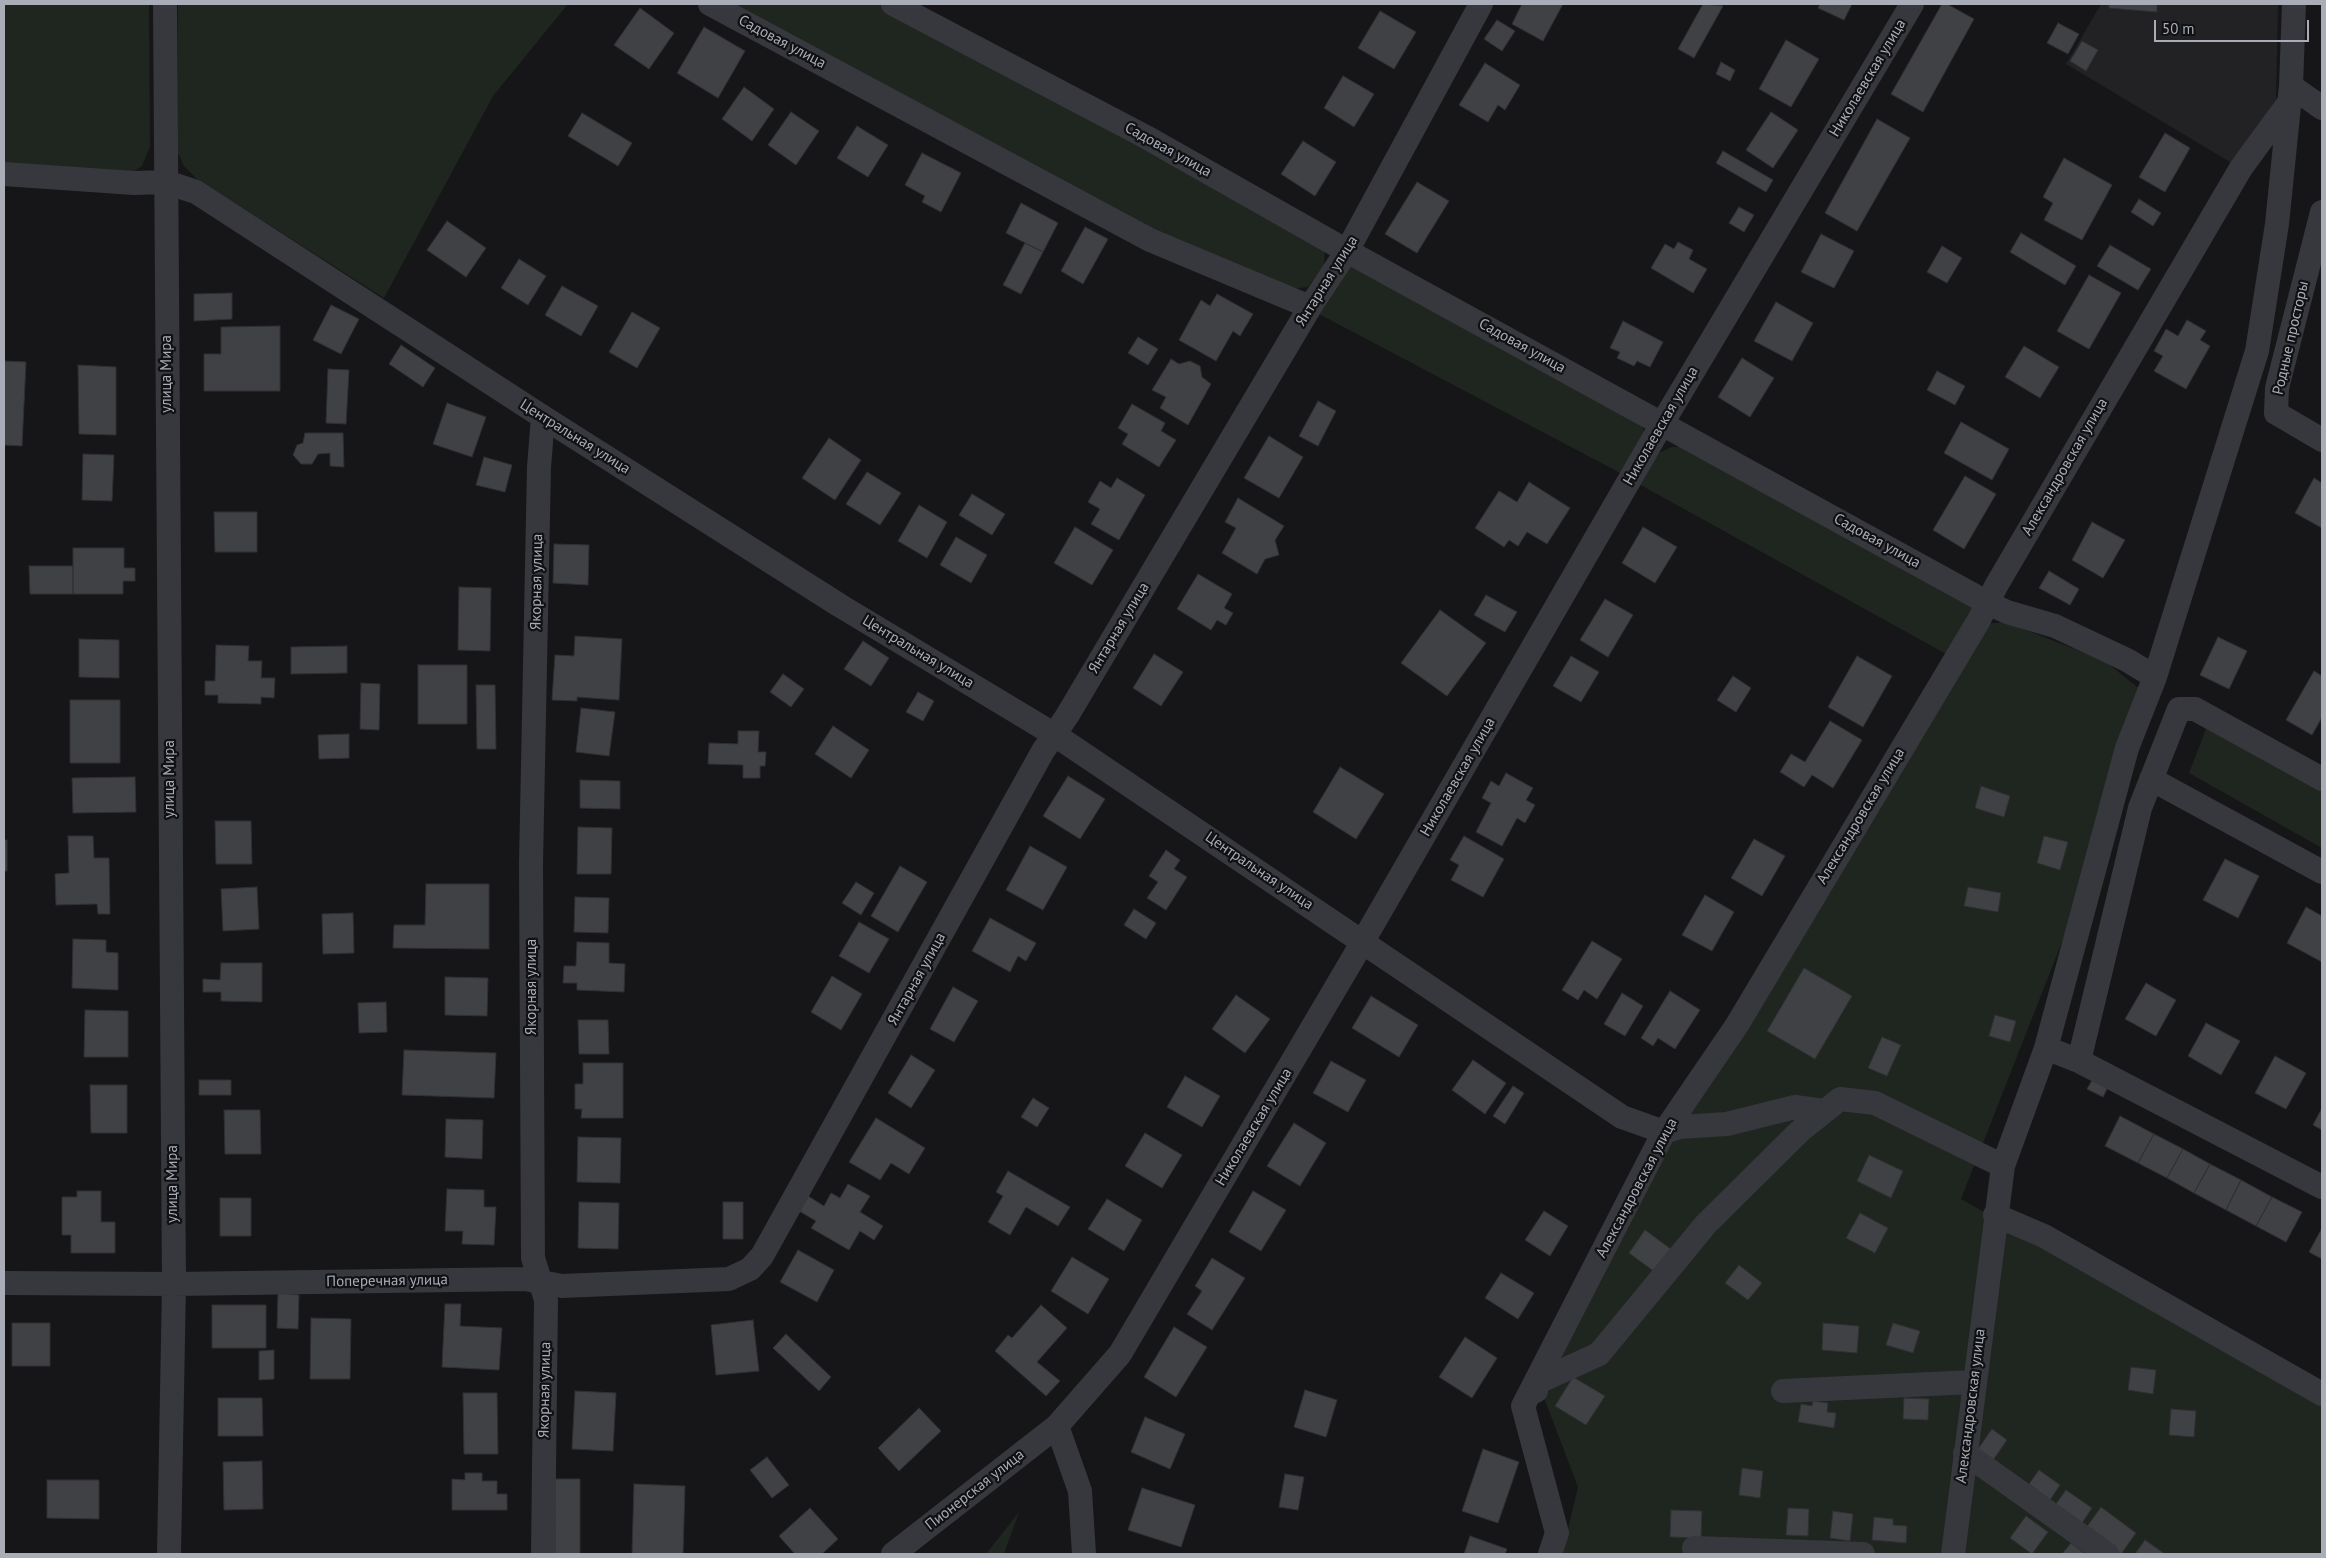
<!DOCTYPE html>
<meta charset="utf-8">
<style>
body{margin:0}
#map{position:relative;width:2326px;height:1558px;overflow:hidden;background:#161618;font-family:"PT Sans",sans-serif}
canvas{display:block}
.frame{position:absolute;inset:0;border:5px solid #a8adb8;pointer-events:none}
.scale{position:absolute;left:2154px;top:20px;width:155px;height:22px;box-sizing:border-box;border:2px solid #a8adb8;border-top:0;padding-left:6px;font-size:15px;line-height:18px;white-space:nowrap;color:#a8adb8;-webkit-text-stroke:4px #111113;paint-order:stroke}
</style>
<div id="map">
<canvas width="2326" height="1558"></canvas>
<div class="frame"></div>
<div class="scale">50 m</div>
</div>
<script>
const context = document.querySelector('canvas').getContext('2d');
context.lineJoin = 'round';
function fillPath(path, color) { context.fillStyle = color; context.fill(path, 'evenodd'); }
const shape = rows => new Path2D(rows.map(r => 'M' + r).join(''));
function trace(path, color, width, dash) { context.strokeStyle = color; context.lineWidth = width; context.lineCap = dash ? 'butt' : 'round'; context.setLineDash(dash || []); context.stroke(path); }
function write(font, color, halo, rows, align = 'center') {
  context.font = font + ' "PT Sans",sans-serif'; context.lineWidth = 4.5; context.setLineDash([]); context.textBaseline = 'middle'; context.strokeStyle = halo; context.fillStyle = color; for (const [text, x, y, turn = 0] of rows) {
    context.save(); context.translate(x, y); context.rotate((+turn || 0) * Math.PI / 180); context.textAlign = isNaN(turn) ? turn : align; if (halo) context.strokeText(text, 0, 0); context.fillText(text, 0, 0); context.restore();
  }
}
fillPath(shape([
 [2101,4,2278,4,2276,99,2235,165,2066,64]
]), '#222225');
fillPath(shape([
 [4,4,149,4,150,147,142,166,130,174,4,166],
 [178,4,568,4,493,96,384,298,197,179,184,166,177,151],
 [725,4,878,4,1142,142,1325,248,1324,266,1308,287,1290,289,1154,232],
 [1359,263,1643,427,1645,442,1626,476,1317,313,1341,269],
 [1672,447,1688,447,1972,604,1972,612,1948,655,1637,483,1658,453],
 [2006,622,2105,661,2137,687,2161,690,1961,1199,2322,1404,2322,1554,1562,1554,1578,1487,1538,1382,1679,1127,1985,624],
 [2214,708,2322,768,2322,848,2189,773],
 [1019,1512,1004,1554,986,1554]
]), '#1e261f');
const building = shape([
 [1522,4,1563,4,1543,41,1512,24,1522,4],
 [1703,4,1723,6,1694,58,1678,49,1703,4],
 [1820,4,1852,4,1844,20,1818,8,1820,4],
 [1942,4,1947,4,1974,19,1923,112,1891,94,1942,4],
 [2109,4,2157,4,2157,12,2109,8,2109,4],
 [640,8,674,33,649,69,614,45,640,8],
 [1380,11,1416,32,1394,69,1358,48,1380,11],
 [1497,20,1515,31,1502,51,1484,39,1497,20],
 [2058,23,2079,34,2068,54,2047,43,2058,23],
 [704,27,745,51,718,98,677,73,704,27],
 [1786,40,1819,59,1791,107,1759,89,1786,40],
 [2082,41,2098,50,2086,71,2070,61,2082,41],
 [1721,62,1735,70,1730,81,1716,74,1721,62],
 [1485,63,1520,85,1505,110,1498,105,1488,122,1459,105,1485,63],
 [1343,76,1374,94,1354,127,1324,108,1343,76],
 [744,87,774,109,752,141,722,119,744,87],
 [791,112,819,131,796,165,768,145,791,112],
 [1771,112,1798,130,1773,168,1746,150,1771,112],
 [582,113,632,143,618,166,568,136,582,113],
 [1877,119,1910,138,1857,231,1825,213,1877,119],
 [857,126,888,145,868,177,837,158,857,126],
 [2165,133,2190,148,2165,192,2139,177,2165,133],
 [1303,141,1336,162,1315,196,1281,174,1303,141],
 [1723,151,1773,180,1766,192,1716,163,1723,151],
 [922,153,961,173,941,212,922,202,925,196,905,185,922,153],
 [2064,158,2112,185,2082,240,2044,220,2053,203,2043,197,2064,158],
 [1417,182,1449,201,1417,253,1385,234,1417,182],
 [2139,199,2161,213,2153,226,2131,212,2139,199],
 [1021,203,1058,223,1043,252,1006,233,1021,203],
 [1739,207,1754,215,1744,232,1729,223,1739,207],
 [447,221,486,248,466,277,427,250,447,221],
 [1085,227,1108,239,1083,284,1061,271,1085,227],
 [2021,233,2076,266,2065,285,2010,252,2021,233],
 [1821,234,1854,251,1834,288,1801,272,1821,234],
 [1678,242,1693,250,1689,259,1707,269,1693,293,1651,268,1665,244,1674,249,1678,242],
 [1025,243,1043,252,1021,294,1003,285,1025,243],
 [2110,245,2151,269,2138,290,2097,266,2110,245],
 [1942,246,1962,258,1947,283,1927,272,1942,246],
 [519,259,546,276,528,305,501,288,519,259],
 [2089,275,2121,293,2089,349,2057,331,2089,275],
 [562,286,598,306,581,336,545,315,562,286],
 [232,293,232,319,194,321,194,294,232,293],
 [1217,294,1253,314,1240,336,1233,331,1216,361,1179,340,1201,300,1210,306,1217,294],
 [1776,302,1813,323,1792,361,1754,341,1776,302],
 [331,305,359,319,341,354,313,340,331,305],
 [632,312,660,328,637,368,609,352,632,312],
 [2187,320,2206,331,2200,340,2210,346,2186,389,2154,371,2163,356,2154,351,2166,329,2178,336,2187,320],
 [1623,321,1663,342,1650,367,1637,361,1634,366,1617,358,1620,352,1610,348,1623,321],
 [280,326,280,391,204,391,204,354,221,354,221,327,280,326],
 [1138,337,1158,349,1148,365,1128,353,1138,337],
 [401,345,435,368,423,387,389,364,401,345],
 [2024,346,2059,367,2040,398,2005,377,2024,346],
 [1742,358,1774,378,1750,417,1718,397,1742,358],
 [1171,359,1179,364,1190,361,1200,366,1202,377,1211,384,1188,425,1160,408,1166,397,1152,390,1171,359],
 [4,361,26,362,22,446,4,445,4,361],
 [78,365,116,367,116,435,79,434,78,365],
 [328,369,349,370,346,424,326,423,328,369],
 [1937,371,1965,386,1955,405,1927,390,1937,371],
 [1318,401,1336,411,1318,446,1299,436,1318,401],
 [447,403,486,417,472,457,433,444,447,403],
 [1132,404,1165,423,1161,431,1176,440,1159,467,1122,444,1128,434,1118,428,1132,404],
 [1961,422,2009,449,1992,480,1944,453,1961,422],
 [305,433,343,433,344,467,330,466,330,453,318,454,312,464,301,464,293,455,297,445,303,443,305,433],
 [1269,436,1303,457,1279,498,1244,478,1269,436],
 [829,438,861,460,835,500,802,478,829,438],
 [83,454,114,455,112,501,82,500,83,454],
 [484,457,512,465,505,492,476,485,484,457],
 [867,472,901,493,880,525,846,504,867,472],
 [1965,476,1996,494,1964,549,1933,530,1965,476],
 [1117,478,1145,495,1119,540,1091,524,1100,509,1088,502,1100,481,1111,488,1117,478],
 [2314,478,2322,483,2322,528,2295,513,2314,478],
 [1529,482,1570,508,1547,544,1527,532,1518,546,1509,540,1504,547,1475,528,1499,491,1517,502,1529,482],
 [972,494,1005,514,992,535,959,515,972,494],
 [1238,498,1284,526,1275,540,1279,555,1265,559,1257,574,1222,553,1236,528,1225,522,1238,498],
 [919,505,947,522,927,558,898,541,919,505],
 [214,512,257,512,257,552,215,552,214,512],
 [2092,522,2125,540,2103,578,2072,560,2092,522],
 [1075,527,1113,550,1092,585,1054,563,1075,527],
 [1643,527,1677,547,1655,583,1622,563,1643,527],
 [956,537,987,555,971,583,940,565,956,537],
 [554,544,589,545,588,585,553,583,554,544],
 [73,548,124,548,124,568,135,568,135,581,123,581,123,594,73,594,73,548],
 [29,566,73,566,73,594,30,594,29,566],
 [2049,571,2079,589,2070,605,2039,588,2049,571],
 [1198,574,1232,594,1224,608,1233,613,1226,625,1217,620,1211,630,1177,609,1198,574],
 [459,587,491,588,490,651,458,650,459,587],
 [1486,595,1517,612,1505,632,1474,615,1486,595],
 [1605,599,1633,615,1608,657,1580,640,1605,599],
 [1440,610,1486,643,1447,696,1401,663,1440,610],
 [575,636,622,639,619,700,577,697,577,701,552,700,555,655,574,656,575,636],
 [2218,637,2247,651,2229,689,2200,675,2218,637],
 [79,639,119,640,119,678,79,677,79,639],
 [863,641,889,658,871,686,844,669,863,641],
 [216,645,249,646,248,661,262,661,261,678,275,678,274,698,261,697,261,704,218,703,218,695,205,695,205,681,215,681,216,645],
 [347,646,347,673,291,674,291,647,347,646],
 [1154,654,1183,672,1161,706,1133,688,1154,654],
 [1571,656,1599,672,1581,702,1553,686,1571,656],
 [1857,656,1892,676,1863,727,1828,707,1857,656],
 [418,665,467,665,467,724,418,724,418,665],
 [2314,671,2322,676,2322,717,2312,735,2286,720,2314,671],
 [783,674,804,689,791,707,770,692,783,674],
 [1733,676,1751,688,1736,712,1717,700,1733,676],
 [361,683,380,684,379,730,360,729,361,683],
 [476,685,495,685,496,749,477,749,476,685],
 [918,692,934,701,923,721,906,712,918,692],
 [70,700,120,700,120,763,70,763,70,700],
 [581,708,615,712,609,756,576,752,581,708],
 [1830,721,1862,740,1833,788,1812,775,1804,787,1780,772,1791,754,1805,762,1830,721],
 [833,726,869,750,851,778,815,754,833,726],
 [738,731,759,731,758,752,766,752,765,766,760,766,760,778,743,778,743,765,708,764,709,743,738,744,738,731],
 [349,734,349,758,319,759,318,735,349,734],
 [1340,767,1384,794,1356,839,1313,812,1340,767],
 [1506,773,1533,788,1526,800,1535,805,1525,823,1517,818,1502,846,1476,832,1491,803,1482,798,1491,781,1499,786,1506,773],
 [1068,776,1105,799,1080,839,1043,816,1068,776],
 [135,777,136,812,73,813,72,778,135,777],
 [580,780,620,781,620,809,580,808,580,780],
 [1981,786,2010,796,2004,817,1975,808,1981,786],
 [215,821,251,821,252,864,216,864,215,821],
 [578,827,612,828,611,874,577,874,578,827],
 [68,836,93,836,94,858,109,858,110,914,98,914,97,904,56,905,55,874,69,873,68,836],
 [1464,836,1504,859,1483,897,1451,880,1459,865,1450,860,1464,836],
 [2044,836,2068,842,2060,870,2037,863,2044,836],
 [1754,839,1785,856,1762,896,1731,878,1754,839],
 [4,840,7,840,7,871,4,871,4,840],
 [1030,846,1067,867,1043,910,1006,890,1030,846],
 [1166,850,1180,860,1174,869,1187,877,1166,910,1147,898,1158,882,1149,876,1166,850],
 [2225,859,2259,876,2238,918,2203,900,2225,859],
 [900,866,927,882,898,932,871,916,900,866],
 [856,882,874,893,861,915,842,903,856,882],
 [426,884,489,884,489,949,393,948,394,925,425,925,426,884],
 [257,887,259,929,223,931,221,889,257,887],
 [1968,887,2001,893,1998,912,1964,906,1968,887],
 [1705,895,1734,912,1712,951,1682,935,1705,895],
 [575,897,609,898,608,933,574,932,575,897],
 [2306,907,2322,916,2322,962,2287,943,2306,907],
 [1134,909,1156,923,1146,939,1124,925,1134,909],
 [353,913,354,953,323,954,322,914,353,913],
 [990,918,1036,943,1026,961,1018,956,1010,972,972,951,990,918],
 [859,922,889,939,869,973,839,956,859,922],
 [73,939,106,940,106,952,118,953,118,990,72,988,73,939],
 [1592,941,1622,959,1597,999,1584,990,1578,1000,1562,990,1592,941],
 [577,942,609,943,609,963,625,964,624,992,577,990,577,983,563,983,564,966,576,966,577,942],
 [221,963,262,963,262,1002,221,1001,221,992,203,992,203,979,220,980,221,963],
 [1804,968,1852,996,1815,1059,1767,1031,1804,968],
 [832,976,862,994,841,1030,811,1012,832,976],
 [445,977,488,978,487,1016,445,1015,445,977],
 [2146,983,2176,1000,2156,1036,2125,1019,2146,983],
 [953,987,978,1001,954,1042,930,1029,953,987],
 [1670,991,1700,1010,1675,1049,1658,1038,1653,1046,1641,1038,1670,991],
 [1622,993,1643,1006,1625,1036,1604,1024,1622,993],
 [1236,995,1270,1019,1245,1053,1212,1029,1236,995],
 [1371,996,1418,1025,1399,1057,1352,1028,1371,996],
 [386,1002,387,1032,359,1033,358,1003,386,1002],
 [85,1010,128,1011,128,1057,84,1057,85,1010],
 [1995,1015,2016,1021,2010,1042,1989,1036,1995,1015],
 [578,1020,608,1020,609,1054,579,1054,578,1020],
 [2206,1023,2240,1041,2221,1075,2188,1056,2206,1023],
 [1882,1037,1901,1045,1887,1076,1868,1068,1882,1037],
 [404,1050,496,1053,494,1098,402,1095,404,1050],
 [911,1055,935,1070,911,1108,888,1093,911,1055],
 [2275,1056,2306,1073,2286,1109,2255,1093,2275,1056],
 [1473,1060,1506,1083,1485,1114,1452,1090,1473,1060],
 [1331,1061,1366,1080,1348,1112,1313,1093,1331,1061],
 [583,1063,623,1063,623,1118,581,1118,582,1109,575,1109,575,1084,583,1084,583,1063],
 [1185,1076,1220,1096,1202,1127,1167,1107,1185,1076],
 [2094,1077,2109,1085,2103,1097,2087,1089,2094,1077],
 [199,1080,231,1080,231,1095,199,1095,199,1080],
 [90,1085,127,1085,127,1133,91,1133,90,1085],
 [1513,1086,1524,1093,1505,1124,1493,1116,1513,1086],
 [1033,1098,1049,1108,1037,1127,1021,1117,1033,1098],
 [2322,1108,2322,1130,2313,1125,2322,1108],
 [224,1110,260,1110,261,1154,225,1154,224,1110],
 [2120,1116,2154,1134,2138,1163,2105,1146,2120,1116],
 [876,1118,925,1148,909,1174,891,1163,880,1180,849,1162,876,1118],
 [446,1119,483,1120,482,1159,445,1157,446,1119],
 [1294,1123,1326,1143,1300,1186,1267,1166,1294,1123],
 [1145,1133,1182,1155,1162,1188,1125,1166,1145,1133],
 [2154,1134,2183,1149,2167,1178,2138,1163,2154,1134],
 [578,1137,621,1138,620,1183,577,1182,578,1137],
 [2183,1149,2210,1164,2194,1193,2167,1178,2183,1149],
 [1869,1155,1903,1171,1891,1198,1857,1181,1869,1155],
 [2210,1164,2241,1180,2226,1210,2194,1193,2210,1164],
 [1008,1171,1070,1207,1058,1226,1026,1207,1010,1235,988,1222,1003,1196,996,1192,1008,1171],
 [2241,1180,2272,1197,2256,1226,2226,1210,2241,1180],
 [848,1184,870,1196,860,1212,883,1226,874,1240,860,1231,849,1250,811,1228,816,1221,799,1211,808,1196,824,1206,831,1193,840,1198,848,1184],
 [447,1189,484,1190,484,1207,496,1207,494,1245,462,1244,463,1231,445,1231,447,1189],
 [77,1191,101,1191,101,1222,115,1222,115,1253,71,1253,71,1235,62,1235,62,1197,77,1197,77,1191],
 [1253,1191,1286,1210,1261,1251,1229,1232,1253,1191],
 [2272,1197,2302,1212,2286,1242,2256,1226,2272,1197],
 [220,1198,251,1198,251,1236,220,1236,220,1198],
 [1107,1199,1142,1220,1124,1251,1088,1229,1107,1199],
 [579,1202,619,1203,618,1249,578,1248,579,1202],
 [723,1202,743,1202,743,1239,723,1239,723,1202],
 [1544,1211,1568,1226,1550,1256,1525,1240,1544,1211],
 [1860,1213,1888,1228,1875,1253,1846,1238,1860,1213],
 [2322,1228,2322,1259,2309,1252,2322,1228],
 [1645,1230,1675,1252,1659,1275,1629,1253,1645,1230],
 [798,1250,834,1270,817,1302,780,1282,798,1250],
 [1072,1257,1109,1279,1088,1314,1051,1291,1072,1257],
 [1212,1258,1245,1278,1212,1330,1187,1314,1202,1291,1195,1286,1212,1258],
 [1739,1265,1762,1283,1748,1300,1725,1283,1739,1265],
 [1501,1273,1534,1293,1518,1319,1485,1298,1501,1273],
 [278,1293,299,1295,298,1329,277,1328,278,1293],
 [445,1304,461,1304,460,1326,502,1328,499,1370,442,1367,445,1304],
 [212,1305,266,1305,266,1348,212,1348,212,1305],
 [1041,1305,1067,1328,1037,1362,1060,1381,1046,1396,995,1351,1008,1335,1012,1338,1041,1305],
 [311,1318,351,1319,350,1379,310,1379,311,1318],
 [753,1320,759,1371,716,1375,711,1325,753,1320],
 [12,1323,50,1323,50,1366,12,1366,12,1323],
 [1823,1323,1859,1326,1857,1353,1822,1350,1823,1323],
 [1893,1323,1920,1331,1913,1353,1886,1345,1893,1323],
 [1174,1327,1207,1347,1176,1397,1144,1377,1174,1327],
 [786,1334,831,1377,819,1391,773,1348,786,1334],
 [1465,1337,1497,1358,1472,1398,1439,1377,1465,1337],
 [274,1350,274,1379,259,1380,259,1351,274,1350],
 [2131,1367,2156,1370,2153,1394,2128,1390,2131,1367],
 [1573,1377,1605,1396,1586,1425,1555,1406,1573,1377],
 [1305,1390,1337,1400,1326,1437,1294,1427,1305,1390],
 [575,1391,616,1393,613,1451,572,1449,575,1391],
 [463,1393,497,1393,498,1454,464,1454,463,1393],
 [218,1398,262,1398,263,1436,218,1436,218,1398],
 [1904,1398,1929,1399,1928,1420,1903,1419,1904,1398],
 [1813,1401,1828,1403,1827,1412,1836,1413,1834,1428,1798,1422,1801,1404,1812,1406,1813,1401],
 [919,1408,941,1431,899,1471,878,1448,919,1408],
 [2171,1409,2196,1411,2194,1437,2169,1435,2171,1409],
 [1145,1417,1185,1434,1170,1469,1131,1452,1145,1417],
 [1992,1429,2007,1440,1991,1463,1976,1452,1992,1429],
 [1483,1449,1519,1462,1498,1523,1462,1511,1483,1449],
 [767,1457,789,1485,772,1498,750,1470,767,1457],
 [262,1461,263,1509,224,1510,223,1462,262,1461],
 [1742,1468,1763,1471,1760,1498,1739,1495,1742,1468],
 [2039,1470,2060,1485,2050,1500,2029,1484,2039,1470],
 [465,1473,482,1473,482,1481,497,1481,497,1494,507,1494,507,1510,452,1510,452,1479,465,1480,465,1473],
 [1285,1474,1304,1477,1298,1510,1279,1507,1285,1474],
 [555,1479,580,1479,580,1554,555,1554,555,1479],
 [47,1480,99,1480,99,1519,47,1518,47,1480],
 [634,1484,685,1486,683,1554,632,1554,634,1484],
 [1142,1488,1195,1505,1181,1547,1128,1530,1142,1488],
 [2066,1490,2092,1508,2080,1526,2053,1508,2066,1490],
 [2101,1507,2136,1533,2121,1554,2086,1528,2101,1507],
 [810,1508,838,1539,822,1554,795,1554,779,1536,810,1508],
 [1788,1508,1809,1509,1808,1536,1786,1535,1788,1508],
 [1671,1510,1702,1511,1701,1538,1670,1537,1671,1510],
 [1833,1511,1853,1514,1850,1541,1830,1538,1833,1511],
 [2026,1516,2048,1532,2032,1554,2010,1538,2026,1516],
 [1874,1517,1893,1519,1893,1525,1907,1526,1906,1543,1872,1540,1874,1517],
 [1470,1536,1507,1549,1505,1554,1464,1554,1470,1536],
 [2145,1540,2165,1554,2135,1554,2145,1540],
 [2071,1543,2085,1554,2062,1554,2071,1543]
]);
fillPath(building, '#404145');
trace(building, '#303034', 1);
trace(shape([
 [165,4,174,1284,169,1554],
 [710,4,1150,240,1310,307],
 [893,4,1146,137,1347,251,1988,603,2007,612,2055,626,2127,660,2155,677],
 [2291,86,2322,108],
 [4,174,134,183,166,182,196,192,543,417,839,605,1055,735,1622,1117,1664,1132],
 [2322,212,2277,388,2276,413,2322,440],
 [543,417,539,467,531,863,533,1258,546,1300,543,1554],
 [2151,779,2322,872],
 [2046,1048,2079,1061,2322,1187],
 [2079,1061,2140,808,2179,709,2195,709,2322,779],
 [1664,1132,1679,1127,1727,1124,1795,1107,1825,1111],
 [1995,1215,2044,1236,2322,1394],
 [4,1283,174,1284,525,1279,562,1286,729,1279,750,1269,762,1256,1043,751,1067,716,1310,307,1347,251,1481,4],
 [1536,1391,1538,1382,1599,1354,1706,1224,1800,1131,1840,1099,1875,1103,2003,1166],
 [1783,1391,1973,1382],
 [1057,1426,1080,1491,1084,1554],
 [1965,1453,2107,1554],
 [1694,1548,1863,1554],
 [893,1554,1057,1426,1120,1354,1355,955,1663,422,1912,4],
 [1550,1554,1557,1533,1523,1406,1664,1132,1737,1025,1979,620,1996,586,2241,168,2290,101],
 [1953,1554,2003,1166,2046,1048,2127,748,2155,677,2257,351,2277,224,2291,86,2294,4]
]), '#37383d', 24);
write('15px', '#a8adb8', '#111113', [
 ["Садовая улица",782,42,28],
 ["Николаевская улица",1868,78,-59],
 ["Садовая улица",1168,150,29],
 ["Янтарная улица",1327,281,-58],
 ["Родные просторы",2291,338,-77],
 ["Садовая улица",1522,346,29],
 ["улица Мира",167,374,-90],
 ["Николаевская улица",1661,426,-60],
 ["Центральная улица",575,437,32],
 ["Александровская улица",2065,467,-60],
 ["Садовая улица",1877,541,29],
 ["Якорная улица",537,582,-89],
 ["Янтарная улица",1119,628,-59],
 ["Центральная улица",918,652,31],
 ["Николаевская улица",1458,777,-60],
 ["улица Мира",170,779,-90],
 ["Александровская улица",1861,816,-59],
 ["Центральная улица",1259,871,34],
 ["Янтарная улица",917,979,-61],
 ["Якорная улица",532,987,-90],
 ["Николаевская улица",1254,1127,-59],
 ["улица Мира",173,1184,-90],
 ["Александровская улица",1637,1188,-62],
 ["Поперечная улица",387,1281,-1],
 ["Якорная улица",545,1390,-89],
 ["Александровская улица",1971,1406,-83],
 ["Пионерская улица",975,1490,-38]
]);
</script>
